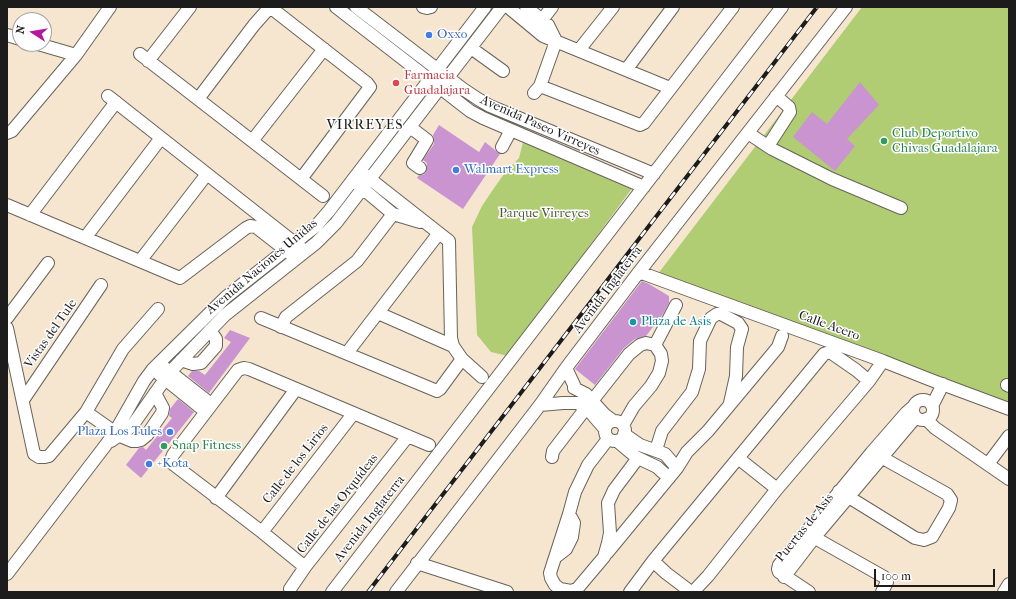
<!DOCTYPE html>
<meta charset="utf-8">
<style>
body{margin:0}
#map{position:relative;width:1016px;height:599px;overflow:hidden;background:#f6e6d0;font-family:"IM FELL French Canon",serif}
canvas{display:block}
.frame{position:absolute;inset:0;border:8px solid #1c1c1c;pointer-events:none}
.north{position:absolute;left:12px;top:12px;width:40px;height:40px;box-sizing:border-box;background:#fff;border:1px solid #a4a4a4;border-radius:50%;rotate:282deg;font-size:11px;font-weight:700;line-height:16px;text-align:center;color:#1c1c1c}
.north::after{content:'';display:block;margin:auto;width:14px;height:18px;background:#b5179e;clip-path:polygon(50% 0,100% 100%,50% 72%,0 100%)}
.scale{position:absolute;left:874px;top:569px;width:121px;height:18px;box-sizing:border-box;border:2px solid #1c1c1c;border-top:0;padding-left:5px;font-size:12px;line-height:14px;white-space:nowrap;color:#1c1c1c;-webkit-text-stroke:3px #fff;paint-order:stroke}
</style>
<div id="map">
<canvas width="1016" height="599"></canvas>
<div class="frame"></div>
<div class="north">N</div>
<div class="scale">100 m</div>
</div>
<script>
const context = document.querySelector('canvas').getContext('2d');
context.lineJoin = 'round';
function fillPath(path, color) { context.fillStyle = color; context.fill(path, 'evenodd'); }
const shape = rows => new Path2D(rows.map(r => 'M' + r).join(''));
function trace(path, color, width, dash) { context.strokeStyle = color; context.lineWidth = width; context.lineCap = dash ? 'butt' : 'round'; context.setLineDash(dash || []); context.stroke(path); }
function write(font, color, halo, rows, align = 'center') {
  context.font = font + ' "IM FELL French Canon",serif'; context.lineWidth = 3; context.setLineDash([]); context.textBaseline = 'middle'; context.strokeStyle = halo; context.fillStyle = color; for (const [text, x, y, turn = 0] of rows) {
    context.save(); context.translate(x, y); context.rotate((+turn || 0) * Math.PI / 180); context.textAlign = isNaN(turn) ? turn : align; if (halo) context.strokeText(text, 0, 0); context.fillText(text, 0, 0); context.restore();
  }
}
fillPath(shape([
 [862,7,1009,7,1009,405,657,275],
 [523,142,633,187,508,356,491,352,477,335,472,227,482,206,492,191,504,174,519,158]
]), '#b1cd74');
fillPath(shape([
 [860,82,879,105,847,139,855,146,835,171,793,137,812,112,827,124],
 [439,125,479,152,485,142,500,154,463,209,417,178,419,175,423,175,426,172,427,163,423,160,434,144,434,140,433,135],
 [642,281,649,284,669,296,669,303,663,314,646,336,635,339,624,348,595,385,575,369],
 [230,330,250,338,209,393,188,376,192,371,199,371,205,375,231,342,224,338],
 [178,399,194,412,141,478,126,465,139,448,143,447,146,450,172,418,169,416,170,409]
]), '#ca94d0');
const minor = shape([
 [270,7,367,83,370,87,301,179],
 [336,7,470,111,483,118,644,187],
 [356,7,463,89,478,99,490,106,654,174],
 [423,7,427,8,431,7],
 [508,7,543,36,670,88],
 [526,7,548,25,556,41,540,86,534,93],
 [542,20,552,7],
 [7,35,20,39],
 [38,44,76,55],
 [471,48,503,71],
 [579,50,613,7],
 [140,54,323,196],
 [148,61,190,7],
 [626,70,673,7],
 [540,86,640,125,644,123,733,7],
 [108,96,301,248],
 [198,99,254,25,270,7],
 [410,127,427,140,413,163,420,168],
 [7,133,12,131,76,55,110,7],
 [748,133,772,149,832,179,901,208],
 [252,141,324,49],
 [768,146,790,112,789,107,776,96],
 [502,147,511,130],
 [365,175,449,241,451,338,453,346,462,359,482,377],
 [356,183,393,214,420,222],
 [7,205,180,278,246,228,250,226,256,227,292,255],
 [30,215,116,102],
 [85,238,161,138],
 [140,261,207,174],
 [639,272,883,361,931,380,1009,409],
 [378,313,453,346],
 [7,318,48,263],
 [261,318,437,391,440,389,462,359],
 [281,327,286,317,357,261,393,214],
 [7,328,34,454,39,457,45,457,49,456,86,412,123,349,158,309],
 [655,345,676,305],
 [347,353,439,233],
 [181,360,193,364,201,363,216,346,216,339,210,330],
 [165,368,211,404],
 [566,368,574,385,574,388,586,394,605,415,612,420],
 [159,374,206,412],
 [1007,385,1009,386],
 '913 410a10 10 0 1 1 20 0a10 10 0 1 1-20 0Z',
 [23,400,101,285],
 [592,401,629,354,640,345,646,343,655,345,661,354,662,361,659,373,651,386,634,406,623,425],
 [540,405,563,403,578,403,591,413,604,428],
 [932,406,943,384],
 [86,412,120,436,132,441,137,441,141,440,147,435,162,413,163,408,155,393],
 [926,419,935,428,1009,479],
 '605 431a10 10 0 1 1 20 0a10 10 0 1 1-20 0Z',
 [624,434,640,445,665,454,677,468],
 [608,439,588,465,575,492,569,514,550,573,551,578,555,585,560,589,571,591,577,589,604,557,608,543,610,533,608,503,614,490,638,458],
 [111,441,132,426,170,372,225,315,316,243,336,223,502,7],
 [617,441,636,457,657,467,669,478],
 [656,450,662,431,692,392,699,369,700,341,711,318,717,314,721,314,738,323,742,329,737,347,736,376,730,403],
 [552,457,553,451,586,408],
 [738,458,777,489],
 [988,464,1009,436],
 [839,491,915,538,924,540,932,537,949,508,951,500,947,494,872,452],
 [216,498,296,389],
 [262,532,353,414],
 [808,534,884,577,887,582,882,592],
 [607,553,677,468,687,452,708,431,778,347,782,336],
 [557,556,566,549,572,537,574,523,569,514],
 [653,561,666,573,691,592],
 [417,563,507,592],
 [305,567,262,532,173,464,171,460,173,455,238,370,244,368,249,369,429,445],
 [7,574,105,446,115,432,144,381,153,369,226,297,316,226,329,211,485,7],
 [784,577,814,538,916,417],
 [290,589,305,567,408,436],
 [332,592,782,7],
 [396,592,540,405,566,368,639,272,846,7],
 [630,592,653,561,824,354,830,352,856,370,869,381],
 [693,592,708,576,777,489,869,381,883,361],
 [809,592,779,572,778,569,779,565,872,452,906,413,914,406],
 [1004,592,1009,584]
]);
trace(minor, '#68635b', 14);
trace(minor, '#fff', 12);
const rail = shape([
 [368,592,817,7]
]);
trace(rail, '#1c1c1c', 4);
trace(rail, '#fff', 2.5, [8]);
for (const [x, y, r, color] of [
 [429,35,4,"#3f7fe0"],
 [396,83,4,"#e0444e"],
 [884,141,4,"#2e9e5b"],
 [456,170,4,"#3f7fe0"],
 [633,322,4,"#0f9aa8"],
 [170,432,4,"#3f7fe0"],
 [164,446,4,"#2e9e5b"],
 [149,464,4,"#3f7fe0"]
]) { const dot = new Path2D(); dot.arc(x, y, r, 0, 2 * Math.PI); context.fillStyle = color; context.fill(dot); trace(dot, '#fff', 1.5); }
write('13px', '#366cbe', '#fff', [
 ["Oxxo",437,35],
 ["Walmart Express",464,170],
 ["Plaza Los Tules",162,432,"right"],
 ["+Kota",157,464]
], 'left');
write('13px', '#be3a42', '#fff', [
 ["Farmacia",404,76],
 ["Guadalajara",404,91]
], 'left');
write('13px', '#1c1c1c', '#fff', [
 ["Avenida Paseo Virreyes",540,126,24],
 ["Avenida Naciones Unidas",262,267,-40],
 ["Avenida Inglaterra",608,290,-53],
 ["Calle Acero",829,326,20],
 ["Vistas del Tule",51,334,-55],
 ["Calle de los Lirios",296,464,-52],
 ["Calle de las Orquídeas",338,504,-52],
 ["Avenida Inglaterra",370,519,-52],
 ["Puertas de Asis",805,528,-51]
]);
write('13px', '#27864d', '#fff', [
 ["Club Deportivo",892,134],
 ["Chivas Guadalajara",892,149],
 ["Snap Fitness",172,446]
], 'left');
write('13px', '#505a3b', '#fff', [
 ["Parque Virreyes",544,214]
]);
write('13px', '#0d838f', '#fff', [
 ["Plaza de Asis",641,322]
], 'left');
context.letterSpacing = '1px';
write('14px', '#1c1c1c', '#fff', [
 ["VIRREYES",365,126]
]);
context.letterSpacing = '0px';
</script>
